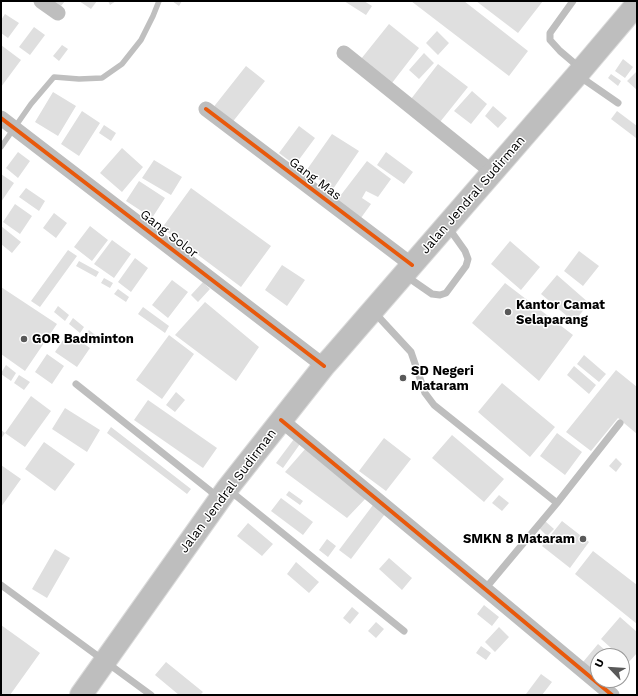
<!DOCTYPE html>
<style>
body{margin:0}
#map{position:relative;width:638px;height:696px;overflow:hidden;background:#fff;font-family:"Work Sans",sans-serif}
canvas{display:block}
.frame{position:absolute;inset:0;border:2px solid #000;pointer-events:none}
.north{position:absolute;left:590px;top:648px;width:40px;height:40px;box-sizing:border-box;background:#fff;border:1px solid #999;border-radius:50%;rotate:295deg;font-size:11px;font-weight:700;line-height:16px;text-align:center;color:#000}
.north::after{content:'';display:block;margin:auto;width:14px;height:18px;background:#595959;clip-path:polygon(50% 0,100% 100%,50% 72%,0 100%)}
</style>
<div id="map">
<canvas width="638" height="696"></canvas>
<div class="frame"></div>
<div class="north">U</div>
</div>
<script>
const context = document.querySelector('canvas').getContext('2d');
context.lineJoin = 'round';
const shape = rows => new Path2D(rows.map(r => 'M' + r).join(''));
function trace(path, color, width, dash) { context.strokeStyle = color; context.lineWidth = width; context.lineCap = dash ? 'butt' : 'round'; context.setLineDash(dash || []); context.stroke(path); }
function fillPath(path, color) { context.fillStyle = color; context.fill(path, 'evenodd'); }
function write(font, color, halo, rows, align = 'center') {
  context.font = font + ' "Work Sans",sans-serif'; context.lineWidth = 3; context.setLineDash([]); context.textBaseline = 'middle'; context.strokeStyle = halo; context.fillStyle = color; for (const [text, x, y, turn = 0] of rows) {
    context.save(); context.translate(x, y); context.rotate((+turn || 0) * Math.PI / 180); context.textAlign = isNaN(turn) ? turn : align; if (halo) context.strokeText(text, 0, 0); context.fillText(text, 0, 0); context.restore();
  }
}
trace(shape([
 [1,147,31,104,54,77,79,79,102,78,122,64,141,40,153,16,159,1]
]), '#bfbfbf', 5.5);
fillPath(shape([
 [54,1,65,1,61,6],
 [79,1,97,1,91,9],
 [108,1,116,1,110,5],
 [172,1,182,1,179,6],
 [344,1,364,1,372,6,366,15],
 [411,1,464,1,528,51,509,76],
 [476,1,543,1,518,33],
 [5,14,19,23,8,38,1,33,1,20],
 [389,24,419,48,392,83,361,59],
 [34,27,45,35,30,55,19,47],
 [437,31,449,43,438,55,426,43],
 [1,45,21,60,1,87],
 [62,45,68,49,59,61,53,56],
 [424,53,434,63,419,79,409,70],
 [623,59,633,67,625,78,615,71],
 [438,64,468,87,440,122,411,99],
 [246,66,265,81,231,124,212,109],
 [637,71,637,90,627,81],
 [611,74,621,81,618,86,608,78],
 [472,91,487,104,471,124,454,111],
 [53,92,76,106,58,136,35,122],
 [493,106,507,118,498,128,485,116],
 [82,111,100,123,79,156,61,144],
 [617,111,637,126,637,136,636,138,611,119],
 [104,125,116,133,111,141,99,133],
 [299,126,315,138,295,165,279,153],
 [332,134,359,151,333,189,306,171],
 [122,148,143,167,122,192,100,173],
 [18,152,30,161,18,178,6,168],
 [386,152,413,172,404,184,377,165],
 [154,160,182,177,171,195,142,178],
 [367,161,391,179,378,197,366,191,362,198,371,204,358,222,334,204],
 [1,174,14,183,1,202],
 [139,181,165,198,152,218,126,201],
 [26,188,45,201,39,211,19,197],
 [191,188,271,246,241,287,162,228],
 [15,204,32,216,20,234,3,222],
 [54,213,67,223,56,238,43,228],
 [1,226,21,242,12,253,1,244],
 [90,226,108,240,92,261,74,247],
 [112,240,131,254,114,278,94,264],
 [510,241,540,267,521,290,491,264],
 [68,250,77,256,40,307,31,301],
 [579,251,599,266,583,286,564,271],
 [135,258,148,268,131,292,118,282],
 [79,261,99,272,96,277,76,266],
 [282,265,305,280,287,306,265,290],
 [557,275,589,303,574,322,541,294],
 [104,278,113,283,110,288,101,283],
 [172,280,188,292,168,318,152,305],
 [203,282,210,289,198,302,191,295],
 [505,283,573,335,539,381,472,323],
 [1,287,57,324,25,371,1,354],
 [118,289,129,297,126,302,114,294],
 [205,302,259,347,236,381,175,335],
 [58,306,69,315,65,321,54,312],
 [143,307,169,326,165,333,138,314],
 [73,318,84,327,80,333,69,324],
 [89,330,100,339,95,345,84,336],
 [68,333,90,348,77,367,55,352],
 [169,335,194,354,162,399,136,380],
 [47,354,64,366,52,384,35,372],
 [584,355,606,374,599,382,577,364],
 [6,365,16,373,11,381,1,374,1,373],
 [574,366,596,385,589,394,567,375],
 [616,370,637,387,637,434,618,418,591,451,566,432],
 [19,375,30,382,24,390,14,383],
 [502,383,555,427,530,457,478,412],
 [176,392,185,400,175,412,166,405],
 [31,396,51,411,25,447,5,433],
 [148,400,217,448,203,468,134,420],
 [65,408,100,430,87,452,52,429],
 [111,427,191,489,187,494,107,433],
 [1,430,5,433,1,439],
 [557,433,582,452,565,475,540,456],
 [452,435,504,479,484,502,432,458],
 [384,438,411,459,386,491,359,471],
 [294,439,300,444,283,468,276,463],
 [44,442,75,464,55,491,25,469],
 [306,448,367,497,347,518,285,472],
 [616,458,622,464,616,472,609,466],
 [1,465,21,479,1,507],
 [289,491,303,501,300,505,286,495],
 [499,495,509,503,502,511,492,503],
 [281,498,313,522,303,535,271,511],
 [373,505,385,514,351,559,339,550],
 [545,521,554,529,547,536,539,528],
 [562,521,589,542,570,568,542,546],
 [248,523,273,544,262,556,237,536],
 [327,539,336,546,328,557,319,550],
 [55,549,70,558,47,598,32,589],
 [593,551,637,585,637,624,575,574],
 [389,558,412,578,402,590,379,569],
 [296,562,319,582,309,593,287,574],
 [484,605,499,617,492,626,477,614],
 [352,607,359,613,350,624,343,618],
 [620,617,637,632,637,653,628,663,622,658,622,656,620,656,601,639],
 [376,622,384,629,376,638,368,631],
 [1,625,40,653,10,695,1,695],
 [499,627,509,637,495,652,485,642],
 [598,644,612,656,598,656,598,674,583,662],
 [481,646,491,653,486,660,476,653],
 [166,662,203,692,200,695,179,695,155,675],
 [541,674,552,682,542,695,527,695,526,694]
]), '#dfdfdf');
const highway = shape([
 [81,695,227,489,324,366,333,356,577,75,637,4]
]);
trace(highway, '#dbdbdb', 24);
trace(shape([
 [573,1,550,33,550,40,560,51,580,68],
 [579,76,618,103],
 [406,276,432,294,440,295,446,293,466,266,468,259,465,251,448,227],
 [374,312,411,352,425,393,434,405,557,503],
 [76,384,218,497],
 [229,490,404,631],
 [1,585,151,695],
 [485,589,557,503,620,423]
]), '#bebebe', 7);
trace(shape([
 [41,1,58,13],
 [344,53,492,172],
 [206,109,412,265],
 [1,118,324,366],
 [281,420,485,589,612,695]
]), '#bebebe', 15);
trace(highway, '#bebebe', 22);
trace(shape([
 [206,109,412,265],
 [1,118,324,366],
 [281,420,485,589,612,695]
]), '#e8590c', 4);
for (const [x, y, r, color] of [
 [508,312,4,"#595959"],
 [24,339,4,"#595959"],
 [403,378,4,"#595959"],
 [583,539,4,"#595959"]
]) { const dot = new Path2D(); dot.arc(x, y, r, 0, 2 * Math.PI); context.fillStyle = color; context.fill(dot); trace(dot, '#fff', 1.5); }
write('13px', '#000', '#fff', [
 ["Gang Mas",315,179,37],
 ["Jalan Jendral Sudirman",473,195,-49],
 ["Gang Solor",169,234,38],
 ["Jalan Jendral Sudirman",228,491,-53]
]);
write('bold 13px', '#000', '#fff', [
 ["Kantor Camat",516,305],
 ["Selaparang",516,320],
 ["GOR Badminton",32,339],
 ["SD Negeri",411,371],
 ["Mataram",411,386],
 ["SMKN 8 Mataram",575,539,"right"]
], 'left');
</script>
